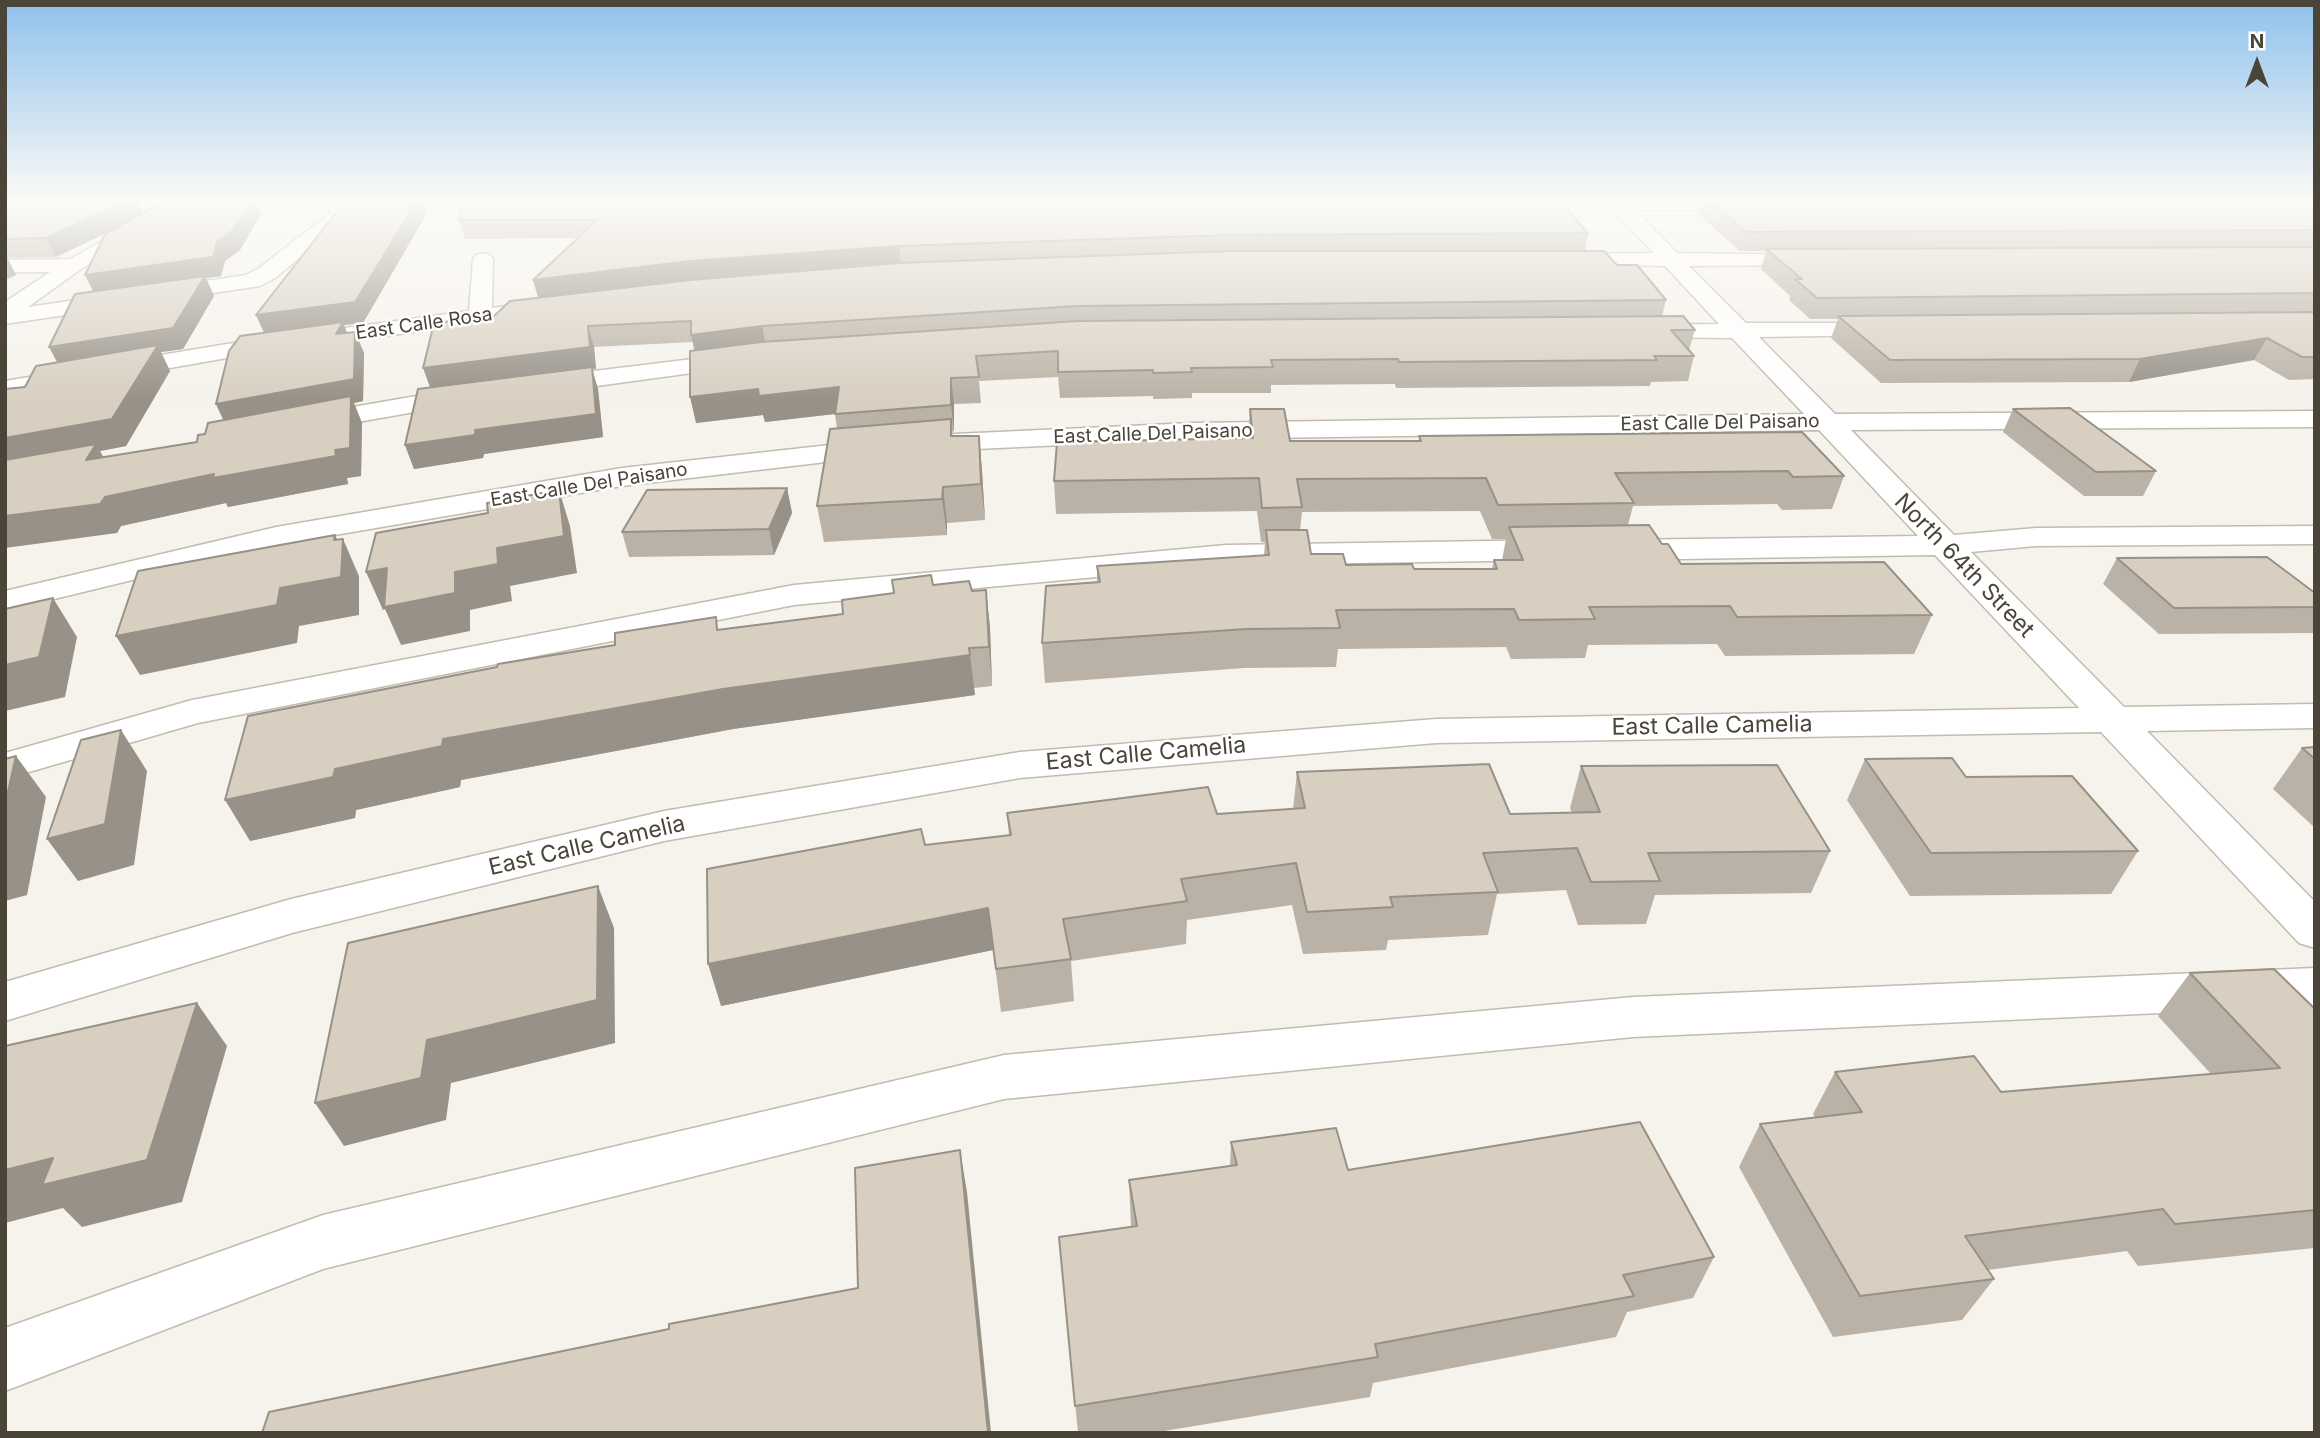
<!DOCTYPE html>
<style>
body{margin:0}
#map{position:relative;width:2320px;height:1438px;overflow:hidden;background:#f6f3ec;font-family:Inter,sans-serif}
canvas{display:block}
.frame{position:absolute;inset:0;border:7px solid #4b4439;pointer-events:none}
.north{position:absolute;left:2222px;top:28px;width:70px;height:70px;-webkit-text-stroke:5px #fff;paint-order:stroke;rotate:0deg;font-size:19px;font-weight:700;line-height:28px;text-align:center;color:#4b4439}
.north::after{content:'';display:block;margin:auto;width:24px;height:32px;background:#4b4439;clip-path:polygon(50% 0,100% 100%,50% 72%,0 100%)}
</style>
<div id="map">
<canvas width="2320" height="1438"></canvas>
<div class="frame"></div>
<div class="north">N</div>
</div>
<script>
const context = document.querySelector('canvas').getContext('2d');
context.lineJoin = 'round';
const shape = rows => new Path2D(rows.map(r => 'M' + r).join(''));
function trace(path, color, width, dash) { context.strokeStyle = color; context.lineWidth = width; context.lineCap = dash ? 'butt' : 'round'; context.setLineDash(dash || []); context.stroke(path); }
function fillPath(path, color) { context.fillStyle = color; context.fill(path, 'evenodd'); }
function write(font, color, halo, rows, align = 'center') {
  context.font = font + ' Inter,sans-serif'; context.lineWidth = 5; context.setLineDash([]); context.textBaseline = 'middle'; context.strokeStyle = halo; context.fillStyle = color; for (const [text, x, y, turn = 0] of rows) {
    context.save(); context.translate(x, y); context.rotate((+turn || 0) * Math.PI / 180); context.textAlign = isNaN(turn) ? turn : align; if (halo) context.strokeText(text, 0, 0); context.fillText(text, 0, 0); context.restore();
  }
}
const minor = shape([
 [516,200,523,205,514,211,357,211,275,278,260,286,5,324,5,302,50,272,5,272,5,260,70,259,142,219,149,221,152,225,149,229,81,269,28,307,246,275,259,268,333,211,5,213,5,201,516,200],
 [1501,200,1760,200,1762,204,1753,210,1635,210,1677,253,1822,255,1825,259,1822,263,1815,265,1689,266,1746,323,1894,323,1898,328,1894,333,1886,335,1759,337,1835,414,2315,411,2315,427,1851,430,1954,535,2036,528,2315,526,2315,544,2036,546,1971,552,2124,707,2315,704,2315,728,2147,731,2315,902,2315,948,2299,943,2101,732,1436,743,1020,778,664,841,292,933,5,1021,5,982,291,899,664,811,1020,752,1436,719,2079,708,1935,555,1617,560,1606,557,1601,550,1606,543,1617,540,1918,536,1819,430,1193,439,911,452,622,486,276,545,5,611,5,591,276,527,622,468,911,436,1193,423,1804,414,1732,338,1633,337,1629,332,1633,327,1641,325,1719,324,1665,266,1553,264,1550,260,1553,256,1560,254,1654,253,1610,207,1509,208,1502,206,1501,200],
 [483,253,490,255,493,259,492,308,550,300,558,302,561,307,558,312,227,358,5,397,5,381,227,344,469,311,473,259,476,255,483,253],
 [742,353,751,355,754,360,751,365,545,393,536,390,532,385,536,380,545,377,742,353],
 [468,387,477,389,481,395,477,401,307,431,297,429,293,423,297,417,307,415,468,387],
 [1557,540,1568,543,1573,550,1568,557,1557,560,1226,565,794,605,198,723,5,779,5,753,192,700,794,585,1226,545,1557,540],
 [2315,968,2315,1006,1633,1037,1004,1099,323,1269,5,1391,5,1328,323,1215,1004,1055,1633,997,2315,968]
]);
trace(minor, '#c2bbae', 3);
fillPath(minor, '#fff');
fillPath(shape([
 [5,200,137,200,143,213,261,214,240,250,225,261,221,276,206,278,214,296,183,349,161,352,170,371,126,446,100,451,103,457,197,442,223,420,216,404,264,333,256,315,427,213,363,323,344,325,347,333,355,332,364,353,363,401,354,403,362,423,361,476,347,478,348,484,228,507,226,503,121,526,117,533,25,387,57,362,49,347,94,292,116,228,56,257,7,258,16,275,5,280],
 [464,200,1588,233,1585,251,1617,265,1666,300,1662,316,1695,330,1689,350,1694,356,1688,381,1651,382,1650,386,1396,388,1395,384,1271,385,1271,393,1192,393,1192,398,1153,399,1153,396,1060,398,1058,377,979,381,981,403,954,404,954,431,952,432,953,436,979,436,982,471,985,520,947,523,947,535,824,542,817,506,837,429,835,414,765,422,763,415,696,423,694,350,693,342,594,347,596,369,592,369,598,389,603,437,484,454,483,458,414,469,405,445,430,387,494,316,538,297,533,280,577,238,465,239,459,220],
 [1701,200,2315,200,2315,379,2289,380,2254,360,2129,382,1881,383,1831,338,1838,319,1810,319,1789,300,1790,296,1761,269,1766,251,1740,251,1697,213],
 [1250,409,1290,441,1419,441,1419,436,1844,476,1832,509,1782,510,1777,504,1633,506,1628,525,1662,544,1681,564,1932,615,1914,654,1725,656,1717,644,1588,645,1585,658,1511,659,1506,647,1338,649,1336,667,1244,668,1045,683,1042,643,1097,582,1097,566,1264,555,1265,542,1261,542,1257,511,1056,514,1054,481,1248,438],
 [1480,511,1492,539,1506,539,1502,560,1494,560,1492,569,1414,569,1346,565,1311,554,1300,530,1302,512],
 [2013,409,2156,471,2143,496,2084,496,2003,432],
 [787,488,792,513,774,555,629,557,622,532],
 [2117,558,2315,593,2315,633,2159,634,2103,584],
 [933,585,972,591,986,590,990,628,992,686,974,688,975,695,733,729,461,780,460,787,356,810,355,818,250,841,719,629,843,614,894,593],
 [2315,747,2315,828,2273,789,2302,748],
 [1865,759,1966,777,2138,851,2111,894,1910,896,1847,800],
 [1581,766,1830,851,1811,893,1655,895,1646,924,1578,925,1566,890,1497,894,1488,935,1388,940,1386,950,1303,954,1292,905,1187,920,1186,944,1071,961,1074,1001,1001,1012,993,950,721,1006,925,845,1009,835,1007,813,1217,814,1293,809,1297,772,1510,814,1572,813,1570,808],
 [2190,973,2315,1009,2315,1248,2138,1266,2127,1251,1988,1270,1994,1279,1962,1320,1833,1337,1739,1167,1760,1124,1815,1117,1813,1114,1835,1072,2001,1092,2211,1074,2158,1016],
 [1231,1142,1348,1170,1714,1257,1693,1298,1627,1312,1616,1337,1373,1383,1370,1397,1152,1433,1078,1433,1059,1237,1131,1227,1129,1180,1230,1166]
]), '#bab2a6');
fillPath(shape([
 [129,200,137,200,144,215,56,257,46,238],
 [252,200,255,200,261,214,240,250,225,261,221,276,206,278,214,296,183,349,161,352,170,371,126,446,100,451,111,472,5,469,5,438,61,369,49,347,95,295,85,275,217,242],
 [418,200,422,200,427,213,363,323,344,325,351,343,266,336,256,315],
 [899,246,901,265,539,300,533,280,690,261],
 [6,255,16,275,5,280,5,256],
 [588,326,594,347,596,369,592,369,598,389,603,437,484,454,483,458,414,469,405,445,431,390,423,368],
 [762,326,766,347,696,356,691,335],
 [355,332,364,353,363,401,354,403,362,423,361,476,347,478,348,484,228,507,226,503,121,526,117,533,5,548,5,516,105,497,227,427,216,404],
 [2267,338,2254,360,2129,382,2140,359],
 [951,378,954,404,954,431,951,405],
 [839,387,843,413,765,422,763,415,696,423,690,397,758,389],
 [979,436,982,471,985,520,981,484],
 [943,487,947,523,947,535,942,499],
 [787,488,792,513,774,555,769,529],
 [559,490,570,526,577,573,510,586,512,601,470,610,470,631,401,645,385,609,383,610,366,572,387,568,455,572,497,548],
 [335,535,342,551,343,539,359,576,359,615,299,626,297,643,140,675,116,636,280,588,334,540],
 [986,590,990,628,992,686,989,647],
 [53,598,77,637,65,697,5,711,5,665],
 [970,655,975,695,733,729,461,780,460,787,356,810,355,818,250,841,225,800,443,739,723,689],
 [121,730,147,771,134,865,78,881,47,839],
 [16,756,46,797,27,895,5,901,5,805],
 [598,886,614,928,615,1043,451,1083,446,1120,344,1146,315,1103,427,1040],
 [988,908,993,950,721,1006,708,964],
 [197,1003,227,1046,182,1202,82,1227,63,1208,5,1223,5,1170],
 [960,1150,967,1192,991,1433,988,1433]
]), '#979187');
const building = shape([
 [5,200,129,200,46,238,5,239,5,200],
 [167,200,252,200,232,231,217,242,213,257,85,275,105,234,167,200],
 [346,200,418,200,355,302,256,315,346,200],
 [464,200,1559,200,1588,233,1230,235,899,246,690,261,533,280,597,220,459,220,464,200],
 [1708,200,2315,200,2315,230,1746,232,1708,200],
 [2315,247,2315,293,1817,298,1795,279,1802,279,1766,249,2315,247],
 [1230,251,1604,251,1617,265,1637,265,1666,300,1078,306,762,326,691,335,691,321,588,326,590,347,423,368,434,323,494,316,510,301,691,280,899,263,1230,251],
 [205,276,173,328,49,347,75,294,205,276],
 [2315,312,2315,357,2302,357,2267,338,2140,359,1890,360,1838,316,2315,312],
 [1683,316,1695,330,1671,330,1694,356,1654,356,1657,360,1399,362,1398,359,1271,360,1273,367,1191,368,1192,372,1153,373,1153,370,1058,372,1058,351,976,356,979,377,951,378,951,405,835,414,839,387,759,396,758,389,690,397,690,351,761,342,1078,321,1683,316],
 [343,322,336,334,355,332,354,379,216,404,229,351,240,336,343,322],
 [158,345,112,419,5,438,5,389,25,387,36,366,158,345],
 [592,367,596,414,475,430,475,435,405,445,418,389,592,367],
 [351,396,350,448,335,450,336,456,213,478,214,474,105,497,100,504,5,516,5,460,96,444,86,460,197,442,198,435,205,434,208,423,351,396],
 [2070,408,2156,471,2096,472,2013,409,2070,408],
 [1250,409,1284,409,1290,441,1421,441,1419,436,1802,432,1844,476,1793,477,1788,471,1615,473,1634,503,1498,505,1486,478,1297,479,1302,507,1262,508,1259,478,1054,481,1057,442,1253,438,1250,409],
 [951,419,951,436,979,436,981,484,943,487,942,499,817,506,830,429,951,419],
 [787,488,769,529,622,532,647,490,787,488],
 [559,490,564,536,497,548,498,564,455,572,455,593,384,607,387,568,366,572,376,533,488,513,487,503,559,490],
 [1649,525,1662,544,1668,544,1681,564,1884,562,1932,615,1737,617,1730,606,1589,607,1595,619,1519,620,1514,609,1336,610,1340,628,1246,629,1042,643,1046,586,1100,582,1097,566,1269,555,1266,530,1307,530,1311,554,1343,554,1346,565,1412,564,1414,569,1497,569,1494,560,1523,560,1509,527,1649,525],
 [335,535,334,540,343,539,341,577,280,588,277,605,116,636,138,571,335,535],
 [2267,557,2315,593,2315,607,2174,608,2117,558,2267,557],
 [931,575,933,585,969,581,972,591,986,590,989,647,969,648,970,655,723,689,443,739,442,746,335,769,333,777,225,800,248,716,497,667,498,664,615,645,615,633,716,617,717,630,843,614,842,600,894,593,892,580,931,575],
 [53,598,39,657,5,665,5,609,53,598],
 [121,730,105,824,47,839,81,740,121,730],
 [2315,747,2315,759,2302,748,2315,747],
 [16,756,5,805,5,759,16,756],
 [1952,758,1966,777,2072,776,2138,851,1931,853,1865,759,1952,758],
 [1489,764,1510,814,1600,812,1581,766,1777,765,1830,851,1648,853,1660,881,1591,882,1577,848,1483,853,1498,892,1390,897,1393,907,1307,912,1296,863,1181,879,1187,901,1063,919,1071,959,996,969,988,908,708,964,707,869,921,829,925,845,1011,835,1007,813,1208,787,1217,814,1305,808,1297,772,1489,764],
 [598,886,597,1000,427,1040,421,1078,315,1103,348,943,598,886],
 [2274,969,2315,1009,2315,1210,2175,1224,2163,1209,1965,1236,1994,1279,1860,1296,1760,1124,1862,1112,1835,1072,1974,1056,2001,1092,2280,1068,2190,973,2274,969],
 [197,1003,147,1160,42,1185,53,1158,5,1170,5,1046,197,1003],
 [1640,1122,1714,1257,1623,1275,1634,1296,1375,1344,1378,1357,1075,1406,1059,1237,1137,1226,1129,1180,1237,1165,1231,1142,1336,1128,1348,1170,1640,1122],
 [960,1150,988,1433,262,1433,269,1412,669,1329,669,1324,858,1288,855,1168,960,1150]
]);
fillPath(building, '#d8cfc1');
trace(building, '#979187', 2);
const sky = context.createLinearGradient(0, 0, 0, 401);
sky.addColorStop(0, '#8fc1ec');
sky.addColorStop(0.5, '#fbfaf6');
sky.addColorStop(1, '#fbfaf600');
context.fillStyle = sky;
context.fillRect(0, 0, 2320, 401);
write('19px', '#4b4439', '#fff', [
 ["East Calle Rosa",424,324,-8],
 ["East Calle Del Paisano",1720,423,-1],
 ["East Calle Del Paisano",1153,434,-2],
 ["East Calle Del Paisano",589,485,-9]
]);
write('23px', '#4b4439', '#fff', [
 ["North 64th Street",1964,566,46],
 ["East Calle Camelia",1712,726,-1],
 ["East Calle Camelia",1146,754,-5],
 ["East Calle Camelia",587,846,-13]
]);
</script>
